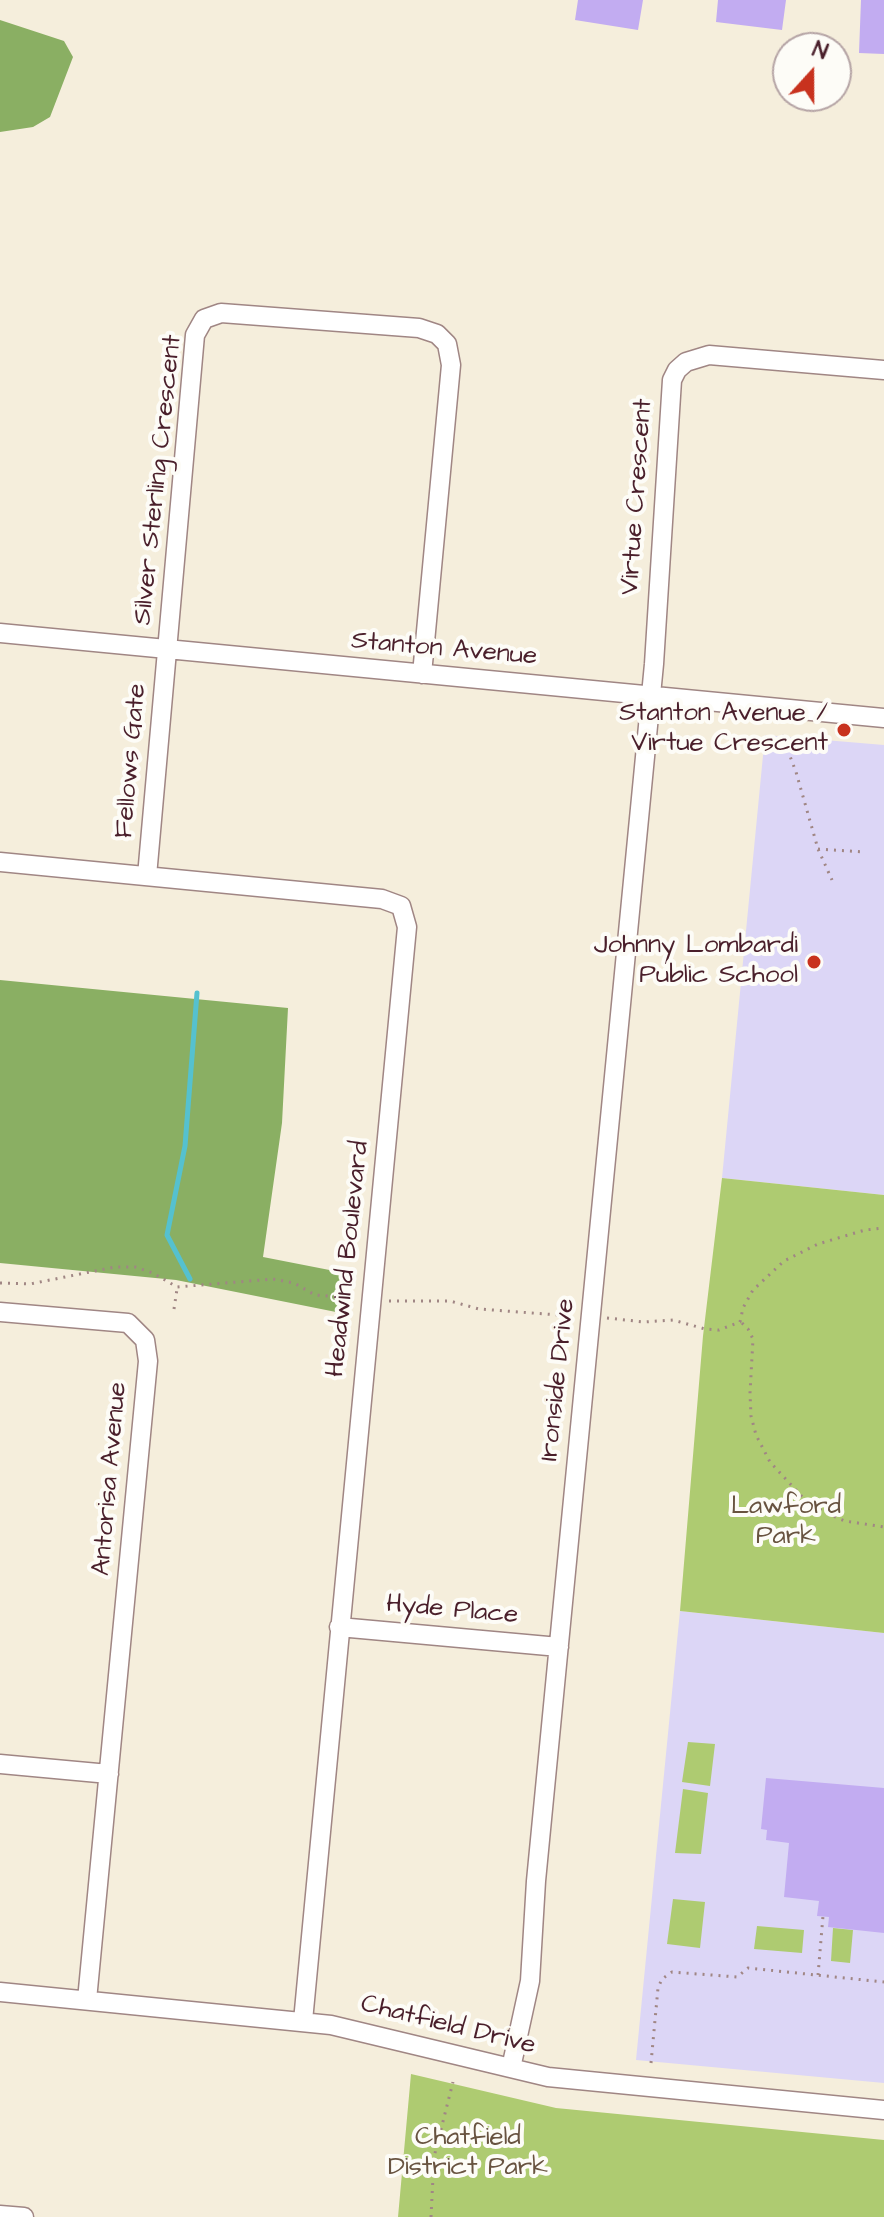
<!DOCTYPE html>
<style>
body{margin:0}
#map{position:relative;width:884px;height:2217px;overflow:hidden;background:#f5eedc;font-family:"Architects Daughter",sans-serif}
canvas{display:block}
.north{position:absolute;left:772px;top:32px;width:80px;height:80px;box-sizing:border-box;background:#fdfcf7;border:2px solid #b5a4a5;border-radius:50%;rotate:21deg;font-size:22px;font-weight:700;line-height:32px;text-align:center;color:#4a1f2b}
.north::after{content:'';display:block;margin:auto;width:28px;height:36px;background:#c8321e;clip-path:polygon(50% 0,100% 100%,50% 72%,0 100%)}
</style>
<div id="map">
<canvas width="884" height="2217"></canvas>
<div class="north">N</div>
</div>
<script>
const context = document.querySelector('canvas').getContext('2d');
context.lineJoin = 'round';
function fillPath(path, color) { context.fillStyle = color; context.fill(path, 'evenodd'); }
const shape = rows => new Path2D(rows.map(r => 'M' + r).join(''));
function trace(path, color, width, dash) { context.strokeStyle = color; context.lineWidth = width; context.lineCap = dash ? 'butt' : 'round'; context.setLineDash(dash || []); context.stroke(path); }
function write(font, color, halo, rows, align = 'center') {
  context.font = font + ' "Architects Daughter",sans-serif'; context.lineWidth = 8; context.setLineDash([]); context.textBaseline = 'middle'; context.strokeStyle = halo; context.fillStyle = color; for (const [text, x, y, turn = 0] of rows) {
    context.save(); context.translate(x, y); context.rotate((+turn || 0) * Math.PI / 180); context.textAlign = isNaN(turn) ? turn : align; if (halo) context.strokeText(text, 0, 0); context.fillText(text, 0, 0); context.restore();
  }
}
fillPath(shape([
 [765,735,884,745,884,1195,722,1178],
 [680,1611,884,1633,884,2083,636,2060]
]), '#dcd6f6');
fillPath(shape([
 [722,1178,884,1195,884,1633,680,1611,703,1336],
 [688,1742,715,1744,710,1786,682,1782],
 [683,1789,708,1793,701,1854,675,1853],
 [673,1899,705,1902,700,1948,667,1944],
 [757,1926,804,1930,802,1953,754,1949],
 [833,1928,853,1930,850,1963,831,1961],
 [411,2074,556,2108,884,2140,884,2217,398,2217]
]), '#aecb71');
fillPath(shape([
 [0,20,64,41,73,57,50,117,33,127,0,132],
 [0,980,288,1008,282,1123,263,1257,355,1275,346,1314,176,1280,0,1263]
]), '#8aaf63');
trace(shape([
 [190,1279,167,1235,185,1146,197,993]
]), '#55c1cf', 5);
fillPath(shape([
 [578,0,643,0,638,30,575,20],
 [718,0,786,0,782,30,716,22],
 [861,0,884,0,884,54,859,53],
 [766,1778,884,1788,884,1933,828,1927,829,1917,817,1916,819,1901,784,1897,789,1843,766,1840,767,1830,761,1829]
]), '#c2acf1');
const minor = shape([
 [0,633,884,718],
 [0,862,382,899,401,906,407,927,303,2021],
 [147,876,195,335,204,319,221,313,419,328,437,334,447,344,451,365,422,674],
 [0,1312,128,1323,145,1340,148,1361,87,2000],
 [339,1627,559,1647],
 [0,1764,109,1774],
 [0,1992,331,2025,548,2077,884,2110],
 [511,2068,530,1981,536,1881,654,664,672,380,677,370,686,362,709,355,884,370],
 [0,2215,24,2217]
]);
trace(minor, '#a08684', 21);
trace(shape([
 [782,735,796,772,818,849,832,880],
 [818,849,865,852],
 [0,1283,30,1284,115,1267,135,1267,153,1273,177,1287,273,1279,294,1283,315,1295,354,1298],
 [389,1301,450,1301,479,1309,572,1316],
 [174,1309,177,1289],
 [607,1318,644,1322,673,1320,705,1329,719,1330,740,1322,743,1308,753,1290,784,1261,818,1244,865,1230,884,1228],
 [742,1323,748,1329,753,1339,750,1393,751,1416,756,1435,770,1462,807,1502,828,1514,845,1521,884,1527],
 [818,1975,823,1916],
 [651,2063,658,1988,662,1979,672,1972,737,1977,748,1968,884,1982],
 [431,2217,434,2157,453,2082]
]), '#a08684', 3, [2, 6]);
trace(minor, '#fff', 18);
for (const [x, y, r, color] of [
 [844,730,8,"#c8321e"],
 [814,962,8,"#c8321e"]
]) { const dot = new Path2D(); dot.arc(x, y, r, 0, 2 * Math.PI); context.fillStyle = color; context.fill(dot); trace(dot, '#fdfcf7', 3); }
write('26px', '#4a1f2b', '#fdfcf7', [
 ["Silver Sterling Crescent",159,480,-84],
 ["Virtue Crescent",638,497,-86],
 ["Stanton Avenue",444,650,5],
 ["Fellows Gate",132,761,-85],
 ["Headwind Boulevard",349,1259,-84],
 ["Ironside Drive",559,1380,-84],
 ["Antorisa Avenue",111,1479,-85],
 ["Hyde Place",452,1611,5],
 ["Chatfield Drive",448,2026,14]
]);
write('26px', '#4a1f2b', '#fdfcf7', [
 ["Stanton Avenue /",828,715],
 ["Virtue Crescent",828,745],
 ["Johnny Lombardi",798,947],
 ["Public School",798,977]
], 'right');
write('26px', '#685340', '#fdfcf7', [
 ["Lawford",786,1508],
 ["Park",786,1538],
 ["Chatfield",468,2139],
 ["District Park",468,2169]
]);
</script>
